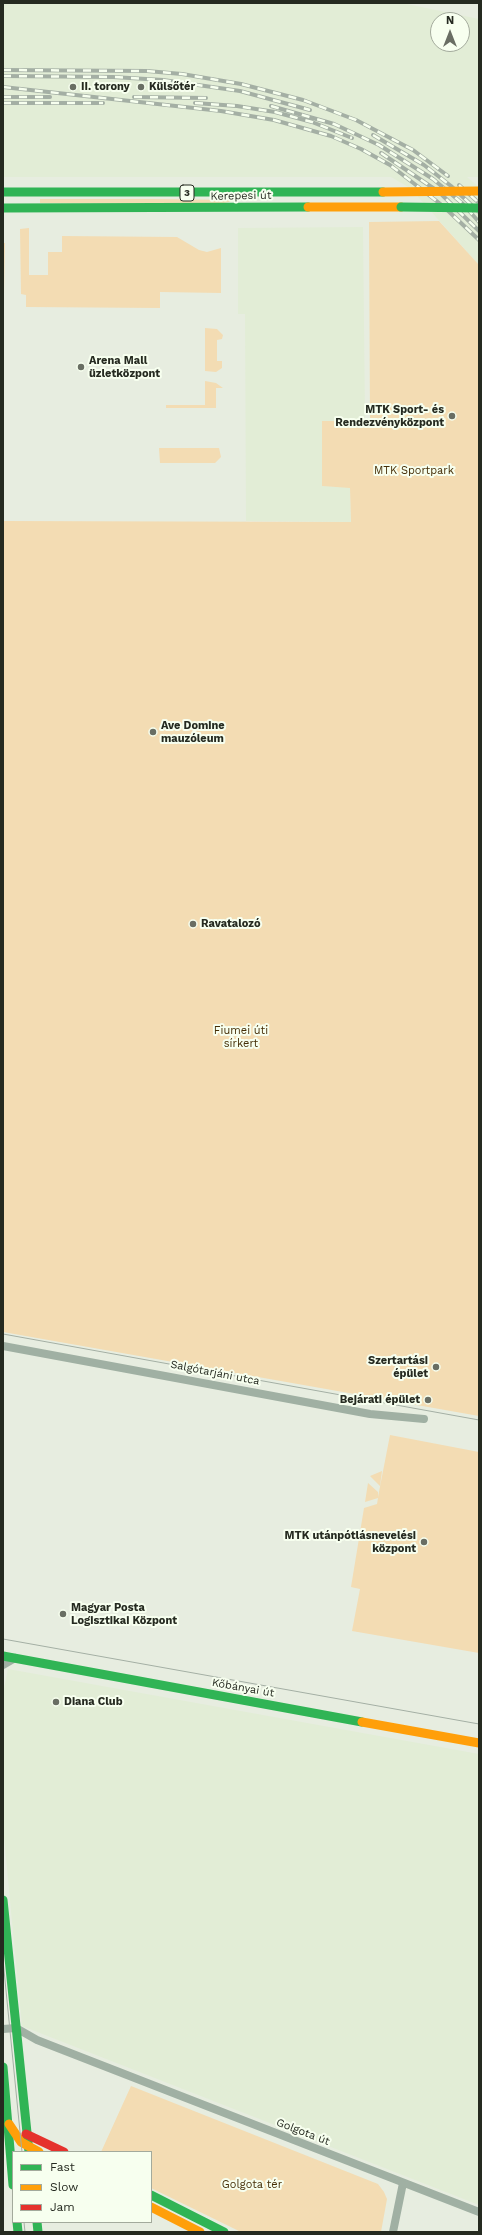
<!DOCTYPE html>
<meta charset="utf-8">
<style>
body{margin:0}
#map{position:relative;width:482px;height:2235px;overflow:hidden;background:#e7ede0;font-family:"Work Sans",sans-serif}
canvas{display:block}
.frame{position:absolute;inset:0;border:4px solid #252a20;pointer-events:none}
.legend{position:absolute;left:12px;top:2151px;width:140px;height:72px;box-sizing:border-box;background:#f7ffef;border:1px solid #a3aa9c;margin:0;padding:5px 7px;list-style:none;font-size:12px;color:#252a20}
.legend li{display:flex;align-items:center;gap:8px;height:20px}
.legend b{width:20px;border:1px solid #a3aa9c}
.north{position:absolute;left:430px;top:12px;width:40px;height:40px;box-sizing:border-box;background:#f7ffef;border:1px solid #a3aa9c;border-radius:50%;rotate:0deg;font-size:11px;font-weight:700;line-height:16px;text-align:center;color:#252a20}
.north::after{content:'';display:block;margin:auto;width:14px;height:18px;background:#696e63;clip-path:polygon(50% 0,100% 100%,50% 72%,0 100%)}
</style>
<div id="map">
<canvas width="482" height="2235"></canvas>
<div class="frame"></div>
<ul class="legend">
<li><b style="height:5px;background:#30b455"></b>Fast</li>
<li><b style="height:5px;background:#ff9f0a"></b>Slow</li>
<li><b style="height:5px;background:#e5322d"></b>Jam</li>
</ul>
<div class="north">N</div>
</div>
<script>
const context = document.querySelector('canvas').getContext('2d');
context.lineJoin = 'round';
function fillPath(path, color) { context.fillStyle = color; context.fill(path, 'evenodd'); }
const shape = rows => new Path2D(rows.map(r => 'M' + r).join(''));
function trace(path, color, width, dash) { context.strokeStyle = color; context.lineWidth = width; context.lineCap = dash ? 'butt' : 'round'; context.setLineDash(dash || []); context.stroke(path); }
function write(font, color, halo, rows, align = 'center') {
  context.font = font + ' "Work Sans",sans-serif'; context.lineWidth = 4; context.setLineDash([]); context.textBaseline = 'middle'; context.strokeStyle = halo; context.fillStyle = color; for (const [text, x, y, turn = 0] of rows) {
    context.save(); context.translate(x, y); context.rotate((+turn || 0) * Math.PI / 180); context.textAlign = isNaN(turn) ? turn : align; if (halo) context.strokeText(text, 0, 0); context.fillText(text, 0, 0); context.restore();
  }
}
fillPath(shape([
 [3,3,402,3,479,19,479,177,467,177,479,187,479,265,410,188,391,177,3,177],
 [438,20,462,20,462,44,438,44],
 [363,227,365,421,322,421,322,486,350,487,351,522,246,521,245,314,238,314,238,228],
 [8,1669,479,1754,479,2205,22,2026,3,1827,3,1693]
]), '#e2edd6');
fillPath(shape([
 [40,199,147,199,237,200,220,204,40,203],
 [439,221,479,265,479,1416,3,1332,3,521,351,522,350,488,322,486,322,421,370,421,369,222],
 [29,228,29,275,48,275,48,252,62,252,62,236,177,237,199,250,207,252,221,248,221,293,160,292,160,308,26,307,26,295,21,294,20,229],
 [3,243,5,243,4,294,3,294],
 [205,328,217,329,223,335,222,339,217,340,217,361,222,361,222,368,216,372,205,371],
 [205,381,216,383,223,388,216,388,216,408,166,408,166,405,205,405],
 [159,448,219,448,221,457,215,463,160,463],
 [390,1435,479,1452,479,1653,352,1631,360,1589,351,1587,364,1508,377,1504,378,1498,365,1502,368,1483,378,1492,378,1497],
 [382,1471,380,1486,370,1476],
 [131,2086,378,2184,384,2192,387,2199,381,2232,241,2232,151,2188,151,2152,101,2152]
]), '#f3dcb3');
trace(shape([
 [3,1346,370,1414,424,1419],
 [3,1665,15,1658],
 [3,2029,16,2028,37,2040,479,2212],
 [393,2232,403,2183]
]), '#a0b0a3', 8);
trace(shape([
 [3,192,383,192],
 [3,208,308,207],
 [3,1656,362,1722],
 [3,1900,29,2152],
 [3,2067,13,2185],
 [151,2195,224,2232],
 [17,2222,18,2232],
 [37,2222,38,2232]
]), '#30b455', 9);
trace(shape([
 [308,207,401,207],
 [362,1722,479,1743],
 [9,2124,21,2142,39,2152],
 [151,2207,200,2232]
]), '#ff9f0a', 9);
trace(shape([
 [26,2134,64,2152]
]), '#e5322d', 9);
trace(shape([
 [3,1334,479,1420],
 [3,1639,479,1724],
 [3,1960,22,2152],
 [24,2222,25,2232]
]), '#a4afa4', 1);
const rail = shape([
 [3,70,147,71,182,74,241,84,303,100,356,120,413,150,448,176],
 [3,76,113,77,163,80,240,91,310,110],
 [3,87,221,111,274,120,331,136,361,149,390,165,443,206,479,240],
 [3,97,50,97],
 [134,97,206,98],
 [3,103,103,103],
 [195,103,237,106,275,112,312,122,352,138],
 [271,106,334,124,379,145,433,179,463,204,479,222],
 [373,135,424,165,451,186,479,212],
 [381,153,439,192,479,231],
 [459,185,479,203]
]);
trace(rail, '#a4afa4', 4);
trace(rail, '#f7ffef', 2.5, [8]);
trace(shape([
 [401,207,479,208]
]), '#30b455', 9);
trace(shape([
 [383,192,479,191]
]), '#ff9f0a', 9);
for (const [x, y, r, color] of [
 [73,87,4,"#696e63"],
 [141,87,4,"#696e63"],
 [81,367,4,"#696e63"],
 [452,416,4,"#696e63"],
 [153,732,4,"#696e63"],
 [193,924,4,"#696e63"],
 [436,1367,4,"#696e63"],
 [428,1400,4,"#696e63"],
 [424,1542,4,"#696e63"],
 [63,1614,4,"#696e63"],
 [56,1702,4,"#696e63"]
]) { const dot = new Path2D(); dot.arc(x, y, r, 0, 2 * Math.PI); context.fillStyle = color; context.fill(dot); trace(dot, '#f7ffef', 1.5); }
for (const [x, y, w] of [
 [187,193,14]
]) { const box = new Path2D(); box.roundRect(x - w / 2, y - 8, w, 16, 3); context.fillStyle = '#f7ffef'; context.fill(box); trace(box, '#252a20', 1); }
write('bold 10px', '#252a20', null, [
 ["3",187,193]
]);
write('bold 11px', '#252a20', '#f7ffef', [
 ["II. torony",81,87],
 ["Külsőtér",149,87],
 ["Arena Mall",89,361],
 ["üzletközpont",89,374],
 ["MTK Sport- és",444,410,"right"],
 ["Rendezvényközpont",444,423,"right"],
 ["Ave Domine",161,726],
 ["mauzóleum",161,739],
 ["Ravatalozó",201,924],
 ["Szertartási",428,1361,"right"],
 ["épület",428,1374,"right"],
 ["Bejárati épület",420,1400,"right"],
 ["MTK utánpótlásnevelési",416,1536,"right"],
 ["központ",416,1549,"right"],
 ["Magyar Posta",71,1608],
 ["Logisztikai Központ",71,1621],
 ["Diana Club",64,1702]
], 'left');
write('11px', '#252a20', '#f7ffef', [
 ["Kerepesi út",241,196,-1],
 ["Salgótarjáni utca",215,1373,11],
 ["Kőbányai út",243,1688,10],
 ["Golgota út",303,2132,21]
]);
write('11px', '#452e06', '#f7ffef', [
 ["MTK Sportpark",414,471],
 ["Fiumei úti",241,1031],
 ["sírkert",241,1044],
 ["Golgota tér",252,2185]
]);
</script>
